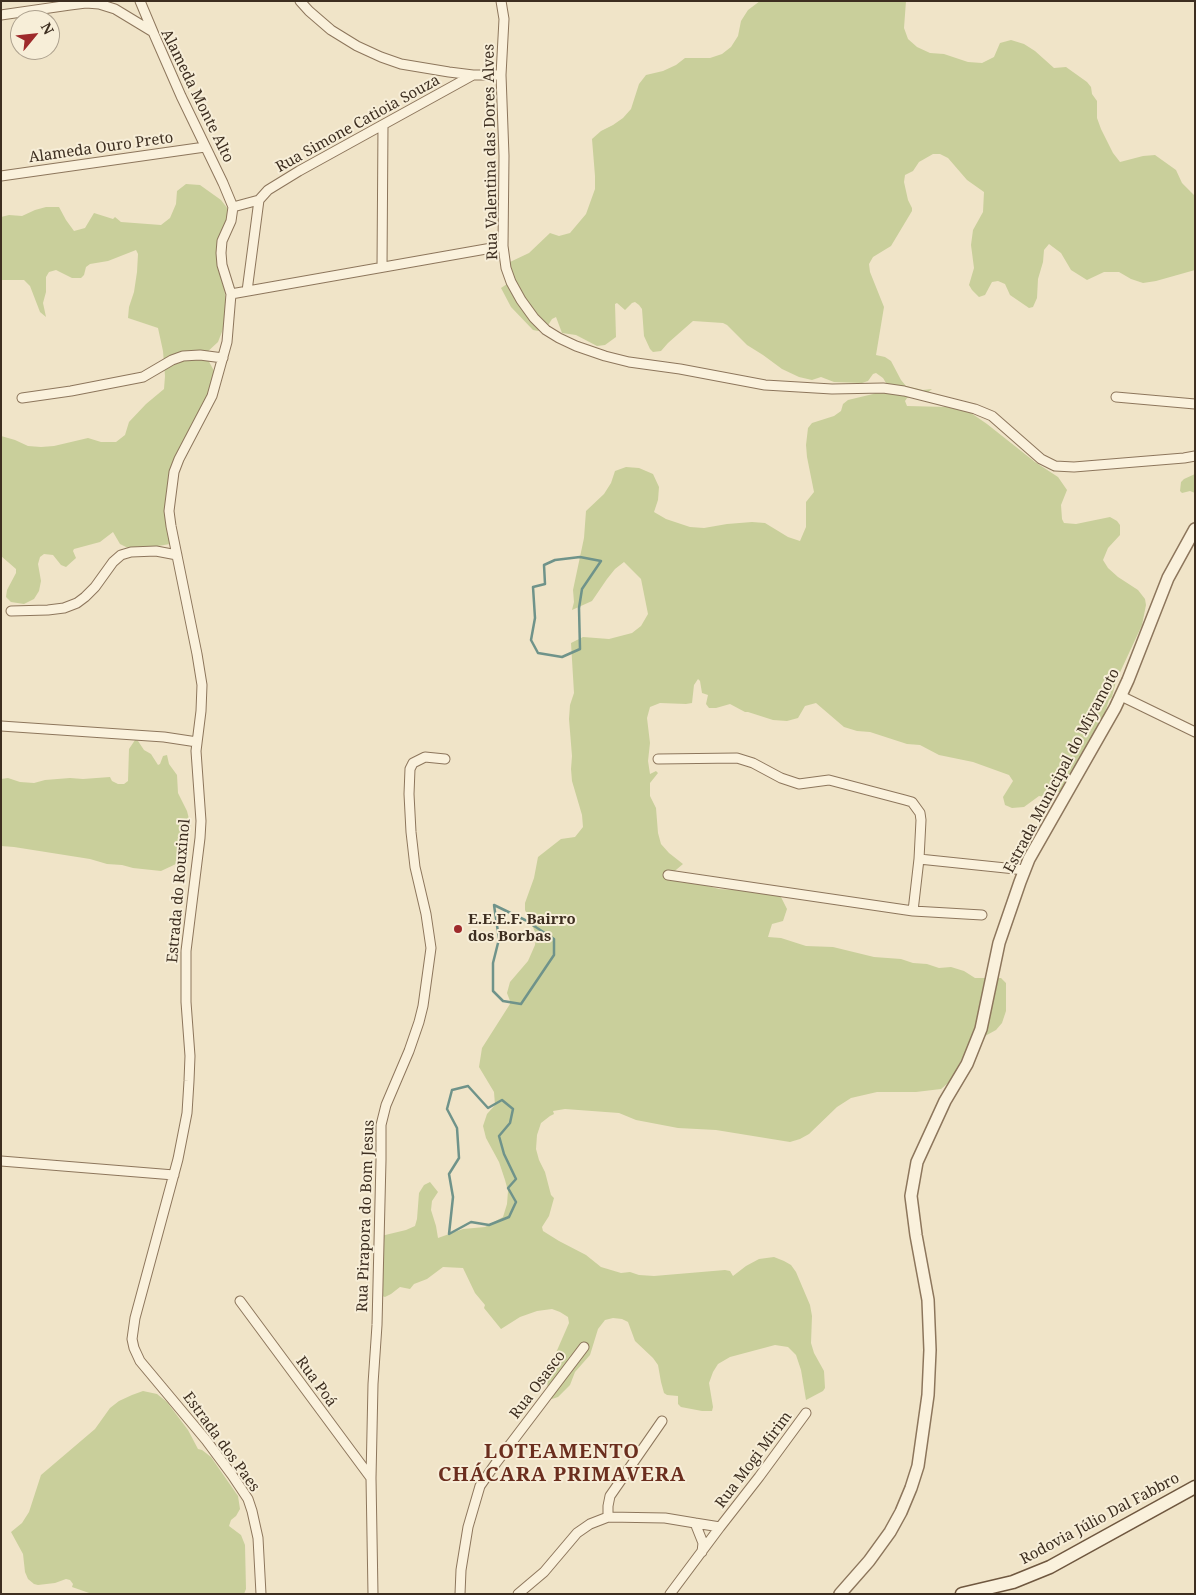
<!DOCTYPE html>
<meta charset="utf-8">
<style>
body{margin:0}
#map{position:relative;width:1196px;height:1595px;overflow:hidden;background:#f0e4c8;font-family:"Noto Serif",serif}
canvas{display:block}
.frame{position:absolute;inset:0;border:2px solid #3d2e20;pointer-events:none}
.north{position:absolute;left:10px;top:10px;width:50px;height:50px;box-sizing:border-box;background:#f7eed8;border:1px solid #ada18e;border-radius:50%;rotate:62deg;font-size:14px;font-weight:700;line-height:20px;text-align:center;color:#3d2e20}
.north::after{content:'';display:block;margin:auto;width:18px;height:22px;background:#9e2a2b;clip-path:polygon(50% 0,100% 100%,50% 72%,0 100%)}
</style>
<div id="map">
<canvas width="1196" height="1595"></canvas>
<div class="frame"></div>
<div class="north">N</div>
</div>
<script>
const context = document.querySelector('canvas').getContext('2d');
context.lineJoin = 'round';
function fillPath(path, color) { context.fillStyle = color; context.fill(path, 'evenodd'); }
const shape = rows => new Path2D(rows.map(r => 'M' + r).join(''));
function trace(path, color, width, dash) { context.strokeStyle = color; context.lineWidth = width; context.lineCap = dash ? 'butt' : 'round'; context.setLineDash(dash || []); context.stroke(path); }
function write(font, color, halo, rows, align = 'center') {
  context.font = font + ' "Noto Serif",serif'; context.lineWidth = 4; context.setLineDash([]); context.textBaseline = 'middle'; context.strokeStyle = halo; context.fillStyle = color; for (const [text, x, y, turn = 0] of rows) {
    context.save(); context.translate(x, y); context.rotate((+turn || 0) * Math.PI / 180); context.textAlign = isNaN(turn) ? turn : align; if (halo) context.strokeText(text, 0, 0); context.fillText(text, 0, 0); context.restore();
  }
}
fillPath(shape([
 [760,1,906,1,904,28,908,39,917,47,930,53,944,54,968,62,982,63,994,57,1000,43,1011,40,1024,44,1035,51,1054,68,1066,67,1087,82,1091,87,1092,94,1097,101,1097,118,1101,129,1113,153,1120,162,1143,156,1155,155,1176,170,1182,183,1195,196,1195,270,1156,281,1143,283,1131,279,1119,272,1104,272,1087,280,1071,270,1061,253,1049,244,1044,250,1043,262,1038,279,1037,298,1033,307,1029,308,1010,295,1005,284,998,281,992,282,985,295,979,297,972,290,969,285,974,268,971,245,973,230,983,212,984,192,967,180,948,158,940,154,933,154,919,162,913,171,905,175,904,182,908,200,912,208,912,211,891,246,873,257,869,264,870,272,884,307,876,355,885,357,891,361,901,380,906,386,923,390,932,389,927,393,907,398,905,401,907,406,947,407,971,413,987,424,1035,462,1058,477,1067,490,1061,505,1062,519,1064,523,1076,524,1110,517,1117,521,1120,525,1120,535,1108,548,1103,560,1108,568,1118,577,1138,590,1145,599,1146,605,1142,625,1116,681,1112,697,1109,700,1097,737,1081,756,1081,761,1073,768,1073,779,1067,792,1056,792,1045,797,1039,796,1024,807,1012,808,1005,805,1003,797,1013,781,1009,775,973,762,939,755,920,745,907,744,870,732,857,731,844,727,816,703,805,706,798,718,787,721,773,720,748,712,745,712,730,704,716,708,709,708,706,704,708,695,702,693,700,681,698,679,694,685,692,703,686,704,660,703,650,707,647,718,650,743,648,761,650,774,656,771,658,773,650,783,650,796,656,808,658,833,661,844,669,853,683,864,670,875,672,879,679,882,697,883,719,889,751,891,780,895,787,909,783,921,772,924,768,937,781,938,806,946,833,947,874,957,901,959,913,963,927,964,939,968,951,967,964,971,975,978,1001,978,1006,983,1006,1011,1002,1023,996,1030,985,1036,981,1031,970,1043,952,1078,947,1084,941,1089,916,1092,877,1092,851,1098,837,1107,809,1134,800,1139,790,1142,716,1130,678,1128,636,1120,619,1113,565,1109,553,1111,554,1114,550,1116,541,1123,537,1135,536,1149,539,1160,545,1172,551,1195,554,1198,549,1216,542,1227,543,1231,559,1241,586,1255,601,1267,621,1273,630,1272,639,1275,654,1276,725,1270,730,1271,733,1276,746,1266,759,1259,774,1257,784,1261,791,1265,796,1272,810,1305,812,1316,811,1343,814,1353,824,1371,825,1388,823,1391,806,1400,801,1370,796,1355,788,1347,775,1345,730,1357,718,1364,713,1372,709,1383,713,1407,712,1411,702,1411,681,1407,678,1404,678,1396,667,1395,664,1393,661,1382,658,1365,653,1358,635,1341,628,1322,622,1319,613,1318,605,1320,598,1329,590,1355,575,1372,570,1385,558,1397,552,1399,547,1393,548,1371,569,1323,568,1317,560,1312,552,1309,537,1311,520,1317,501,1329,484,1308,485,1305,475,1293,463,1268,443,1267,427,1279,414,1284,410,1289,400,1287,391,1294,385,1297,376,1294,381,1236,406,1230,415,1226,417,1219,419,1193,424,1185,430,1182,438,1192,432,1201,431,1210,436,1226,438,1238,463,1229,485,1227,503,1217,507,1204,508,1191,505,1180,499,1162,486,1138,483,1126,487,1114,495,1105,494,1092,479,1067,482,1048,510,1004,510,1001,507,993,510,982,528,961,535,945,536,934,525,910,525,903,534,878,538,857,561,839,575,837,583,827,582,815,572,781,571,769,572,756,569,719,570,705,574,693,571,643,583,637,609,639,632,633,641,626,648,614,641,579,624,562,615,569,607,579,592,601,572,610,574,602,573,590,584,538,586,511,604,494,611,483,615,471,626,467,639,468,653,474,659,487,658,500,654,512,666,519,690,527,704,528,727,524,752,522,765,523,788,537,800,541,806,527,806,502,814,492,807,457,806,445,808,428,812,423,834,416,841,411,843,404,848,400,873,394,881,390,886,383,883,378,876,373,873,374,868,381,862,383,834,382,821,377,812,380,799,377,782,369,763,355,747,345,727,325,723,323,693,321,668,343,661,351,653,352,650,349,644,336,642,309,639,305,635,302,632,303,625,310,617,303,615,304,616,337,605,345,597,346,576,335,562,333,556,317,552,319,547,327,538,331,533,330,511,307,501,288,507,284,508,267,510,262,529,253,550,233,559,236,570,233,586,214,595,189,595,176,592,139,601,131,613,125,623,118,631,109,639,84,646,75,663,71,676,65,685,58,710,58,722,54,731,47,738,36,741,21,748,10],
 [186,184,200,185,221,200,228,209,222,275,226,301,225,324,218,342,205,354,214,371,214,380,212,388,181,453,171,497,172,536,170,544,140,549,128,548,120,544,113,532,100,542,74,549,73,551,76,558,66,567,61,565,53,555,44,554,40,557,38,564,41,581,39,591,34,599,24,604,11,602,6,597,7,590,16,573,16,569,1,556,1,436,15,440,28,446,41,447,54,446,88,438,101,442,116,442,125,435,129,422,146,404,164,389,165,376,163,351,158,328,128,318,129,307,134,292,137,272,138,254,136,250,108,261,90,264,86,267,84,275,81,278,72,278,56,270,49,272,46,277,46,292,43,303,46,317,40,312,30,286,24,280,1,280,1,217,9,215,22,216,35,210,46,207,59,207,66,220,74,231,85,228,94,213,113,219,115,217,121,222,161,225,170,218,176,204,177,191],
 [1195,474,1195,493,1190,491,1182,493,1180,491,1181,482,1184,479],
 [135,740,138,741,144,750,151,754,158,765,160,764,163,756,167,755,169,764,177,775,178,793,187,811,191,827,185,847,178,858,176,864,161,871,133,868,122,865,107,864,90,859,14,847,1,846,1,779,8,778,20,782,34,783,45,780,70,778,83,779,110,777,112,781,118,784,124,784,128,781,129,749],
 [143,1391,157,1394,167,1402,188,1430,198,1449,202,1450,211,1457,238,1496,240,1509,236,1516,231,1520,229,1526,241,1535,245,1545,246,1589,244,1594,92,1594,72,1587,73,1584,70,1580,66,1579,55,1583,38,1585,34,1584,28,1579,25,1572,23,1554,11,1532,22,1523,29,1512,41,1475,95,1429,110,1408,119,1401,132,1395]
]), '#c9cf9b');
trace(shape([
 [580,557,601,561,582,589,579,608,580,649,562,657,538,653,531,640,535,618,533,587,545,584,544,565,555,560,580,557],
 [494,905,525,920,554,939,554,955,521,1004,503,1001,493,991,493,963,499,939,494,905],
 [468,1086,488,1108,502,1100,513,1109,510,1123,499,1136,504,1154,516,1179,508,1188,516,1202,509,1217,489,1225,471,1222,449,1234,453,1197,449,1174,459,1158,457,1128,447,1109,452,1090,468,1086]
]), '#6f938a', 2.5);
const minor = shape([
 [140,1,153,32],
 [300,1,309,11,331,30,357,46,381,57,401,64,449,72,473,75,501,75],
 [501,1,504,19,501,75,504,156,503,246,506,268,511,282,521,300,534,318,546,330,559,338,576,346,605,356,629,362,680,369,765,385,832,389,883,388,904,391,975,409,992,416,1041,459,1055,466,1074,467,1184,458,1195,456],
 [1,15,70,5,86,3,99,4,115,9,153,32,181,96,223,183,233,207,231,221,222,241,221,253,222,265,231,294,227,342,212,396,179,459,174,472,169,511,171,526,197,654,202,685,201,711,196,751,201,821,200,838,186,951,186,1002,190,1056,189,1081,187,1113,178,1159,135,1318,132,1339,134,1348,140,1361,206,1440,232,1475,248,1499,252,1511,258,1538,261,1594],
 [1,176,205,147],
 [233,207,259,200],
 [382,267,383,125],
 [247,291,259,200,268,190,299,171,473,75],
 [231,294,503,246],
 [1116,397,1195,404],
 [22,398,71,391,143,377,172,360,183,356,200,355,223,358],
 [11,611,48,610,64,608,77,603,85,597,95,587,113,562,121,555,131,552,156,551,177,555],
 [1121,696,1195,732],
 [1,726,164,737,197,742],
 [658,759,737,758,753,763,781,778,799,784,829,780,905,800,912,802,920,813,921,820,919,859,1025,870],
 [919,859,913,911,982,915],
 [668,875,913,911],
 [1,1161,174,1175],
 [240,1301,371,1478],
 [608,1517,608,1506,610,1496,662,1421],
 [695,1523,720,1527,759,1477,806,1413],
 [373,1594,371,1478,373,1384,377,1325,381,1160,381,1125,386,1105,409,1051,419,1022,423,1006,431,948,426,914,415,867,411,832,409,794,410,769,413,763,425,757,445,759],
 [460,1594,461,1570,468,1527,480,1486,496,1463,584,1347],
 [518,1594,544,1572,577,1533,590,1524,608,1517,665,1518,695,1523,703,1543,702,1552],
 [670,1594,720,1527]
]);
const tertiary = shape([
 [840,1594,869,1561,890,1532,901,1512,911,1488,918,1466,928,1395,930,1350,928,1300,916,1235,911,1196,917,1162,945,1101,967,1064,981,1029,999,943,1020,882,1029,859,1115,708,1128,680,1168,578,1195,529]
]);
const secondary = shape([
 [962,1594,1013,1582,1050,1567,1195,1487]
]);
trace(minor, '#8d765c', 11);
trace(tertiary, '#8d765c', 14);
trace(secondary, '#6f573f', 15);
trace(minor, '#faf1dc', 9);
trace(tertiary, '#faf1dc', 11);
trace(secondary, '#faf1dc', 12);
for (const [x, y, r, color] of [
 [458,929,5,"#9e2a2b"]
]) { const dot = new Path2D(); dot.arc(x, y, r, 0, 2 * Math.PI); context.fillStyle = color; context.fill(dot); trace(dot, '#f7eed8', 2); }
write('15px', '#3d2e20', '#f7eed8', [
 ["Alameda Monte Alto",197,96,64],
 ["Rua Simone Catioia Souza",358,124,-29],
 ["Alameda Ouro Preto",101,148,-8],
 ["Rua Valentina das Dores Alves",491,152,-91],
 ["Estrada Municipal do Miyamoto",1062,771,-62],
 ["Estrada do Rouxinol",179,891,-85],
 ["Rua Pirapora do Bom Jesus",366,1216,-88],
 ["Rua Poá",316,1382,54],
 ["Rua Osasco",538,1385,-53],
 ["Estrada dos Paes",221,1442,54],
 ["Rua Mogi Mirim",754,1460,-53],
 ["Rodovia Júlio Dal Fabbro",1100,1519,-28]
]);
write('bold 15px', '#3d2e20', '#f7eed8', [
 ["E.E.E.F. Bairro",468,920],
 ["dos Borbas",468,937]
], 'left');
context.letterSpacing = '1px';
write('bold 20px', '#6b2e1e', '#f7eed8', [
 ["LOTEAMENTO",562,1452],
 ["CHÁCARA PRIMAVERA",562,1475]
]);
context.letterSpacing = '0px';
</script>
